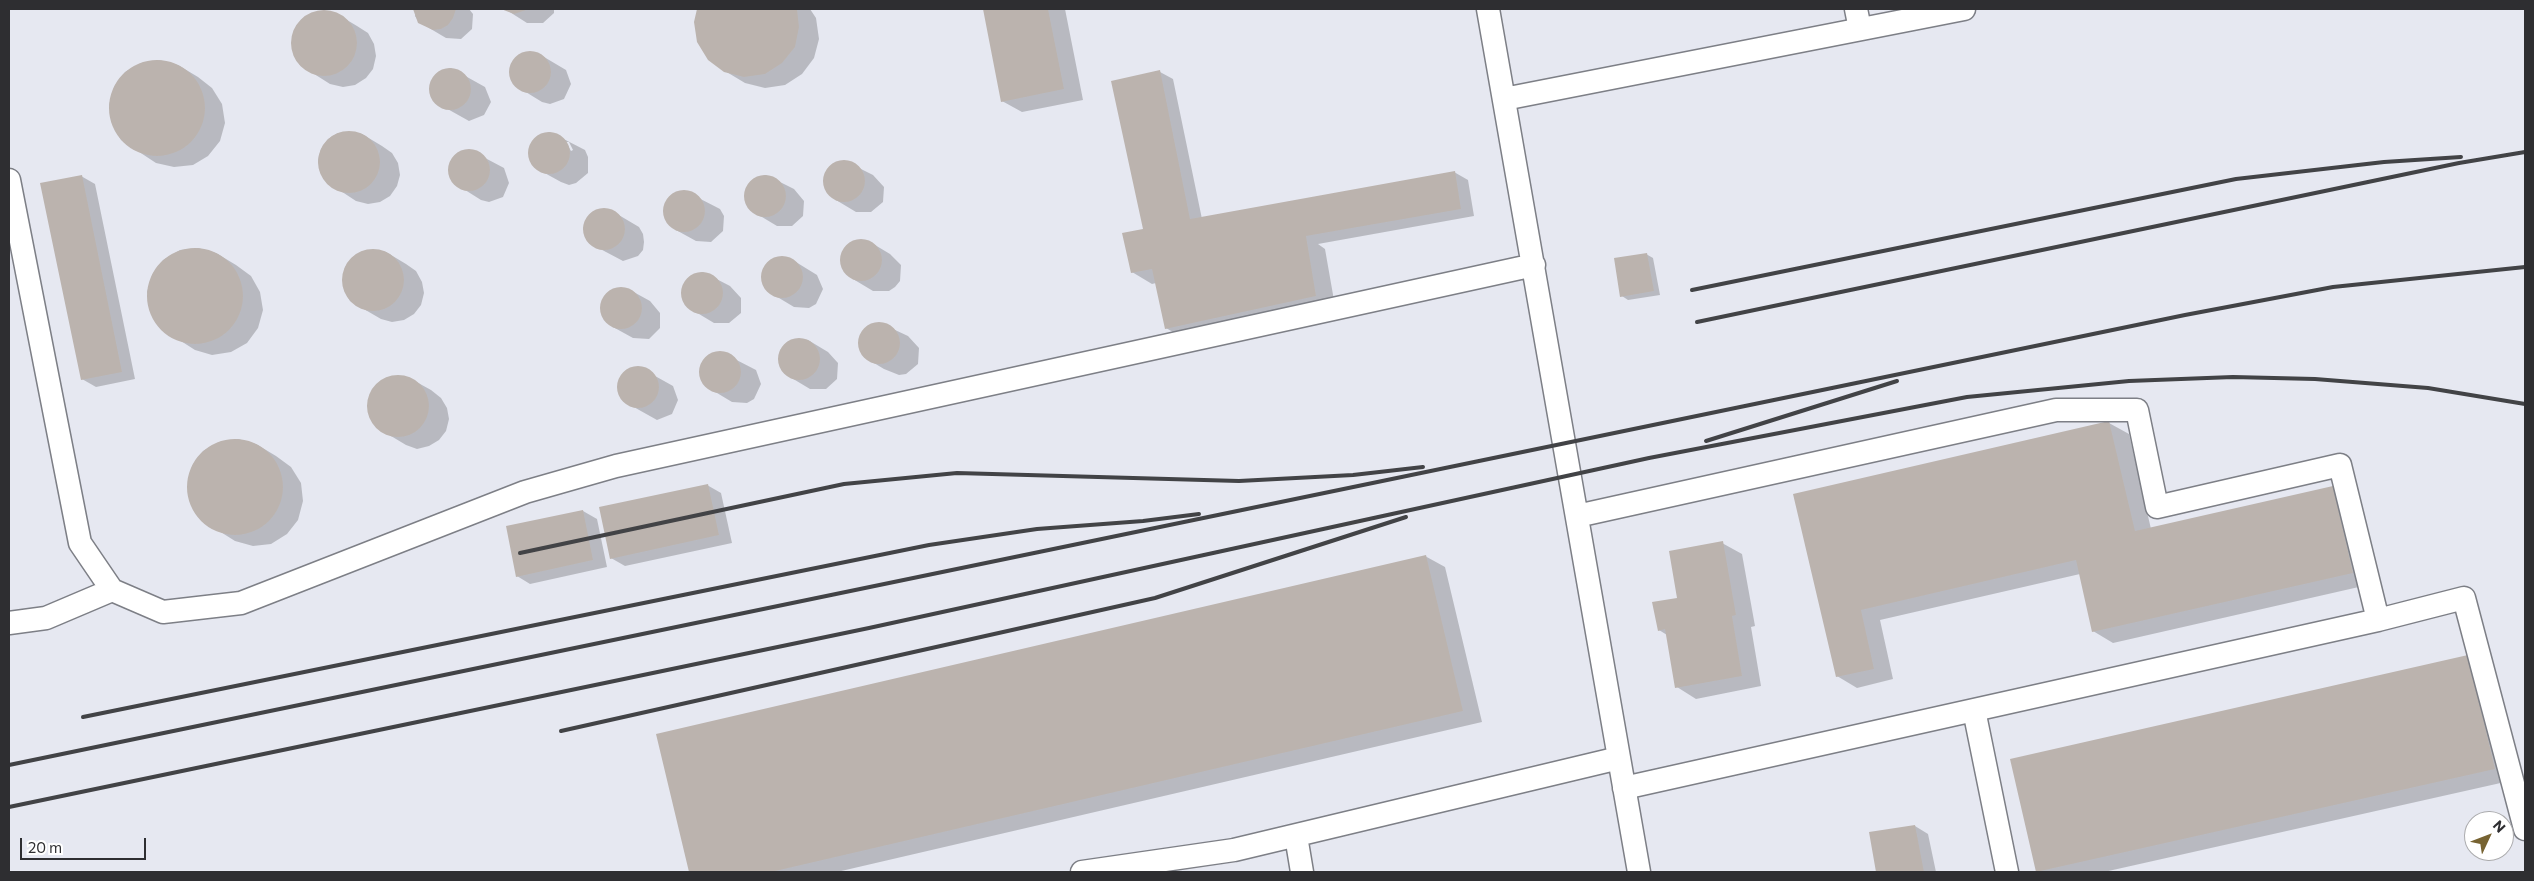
<!DOCTYPE html>
<style>
body{margin:0}
#map{position:relative;width:2534px;height:881px;overflow:hidden;background:#e6e8f1;font-family:Commissioner,sans-serif}
canvas{display:block}
.frame{position:absolute;inset:0;border:10px solid #2e2e31;pointer-events:none}
.north{position:absolute;left:2464px;top:811px;width:50px;height:50px;box-sizing:border-box;background:#fff;border:1px solid #ababad;border-radius:50%;rotate:47deg;font-size:14px;font-weight:700;line-height:20px;text-align:center;color:#2e2e31}
.north::after{content:'';display:block;margin:auto;width:18px;height:22px;background:#776332;clip-path:polygon(50% 0,100% 100%,50% 72%,0 100%)}
.scale{position:absolute;left:20px;top:838px;width:126px;height:22px;box-sizing:border-box;border:2px solid #2e2e31;border-top:0;padding-left:6px;font-size:15px;line-height:18px;white-space:nowrap;color:#2e2e31;-webkit-text-stroke:4px #fff;paint-order:stroke}
</style>
<div id="map">
<canvas width="2534" height="881"></canvas>
<div class="frame"></div>
<div class="north">N</div>
<div class="scale">20 m</div>
</div>
<script>
const context = document.querySelector('canvas').getContext('2d');
context.lineJoin = 'round';
function fillPath(path, color) { context.fillStyle = color; context.fill(path, 'evenodd'); }
const shape = rows => new Path2D(rows.map(r => 'M' + r).join(''));
function trace(path, color, width, dash) { context.strokeStyle = color; context.lineWidth = width; context.lineCap = dash ? 'butt' : 'round'; context.setLineDash(dash || []); context.stroke(path); }
fillPath(shape([
 [416,9,469,9,473,14,472,29,461,39,446,38,419,22,415,16],
 [505,9,554,9,554,13,543,23,527,23],
 [698,9,810,9,816,18,819,39,814,58,802,74,785,85,765,88,745,83,725,71,695,22],
 [984,9,1065,9,1083,100,1022,112,1002,101],
 [325,11,337,14,357,26,368,33,374,44,376,56,373,69,366,78,355,85,343,87,330,84,300,65,294,54,292,42,294,30,302,19,313,13],
 [531,52,539,54,566,70,571,84,564,99,550,104,542,102,516,86,510,71,517,57],
 [159,60,178,65,198,77,212,88,222,104,225,123,220,141,208,156,193,165,174,167,156,163,121,140,112,123,109,105,114,87,125,72,141,63],
 [451,68,485,87,491,102,484,115,469,121,435,102,430,88,436,74,443,70],
 [1160,72,1173,79,1202,219,1454,172,1468,180,1474,216,1318,244,1325,249,1335,306,1185,339,1166,328,1156,283,1152,284,1132,272,1147,230],
 [350,132,362,134,382,146,392,153,398,163,400,175,397,186,390,196,380,202,368,204,356,201,327,182,320,172,318,160,321,149,328,139,338,133],
 [550,132,585,150,588,157,588,173,576,183,569,185,561,182,541,171,530,159,531,144,543,134],
 [566,142,569,142,573,150,571,151],
 [470,150,504,168,509,183,503,197,489,202,481,200,454,183,449,169,455,155],
 [845,161,873,175,884,187,883,202,871,212,856,212,836,200,825,188,826,173,838,163],
 [766,175,794,189,804,201,803,216,792,226,777,226,757,214,746,203,747,187,758,177],
 [81,176,95,184,135,379,96,387,82,379],
 [685,191,720,209,724,216,723,231,711,242,696,241,676,230,665,218,666,203,670,197],
 [605,209,612,211,639,227,643,234,644,242,643,250,638,256,623,261,589,243,583,228,590,214],
 [854,242,870,242,890,254,901,265,900,281,895,287,889,291,873,291,853,279,843,267,841,260,848,245],
 [198,248,216,253,236,265,251,276,260,292,263,310,258,328,247,343,231,352,212,355,195,350,159,327,150,311,147,292,152,275,163,260,180,250],
 [374,250,386,252,406,264,416,271,422,282,424,293,421,305,414,314,404,320,392,322,381,319,350,301,344,290,343,278,345,267,353,257,363,251],
 [1646,254,1653,258,1660,295,1628,300,1622,296],
 [783,257,791,259,817,275,823,289,816,304,809,308,794,307,774,295,763,284,764,268,768,262],
 [703,272,730,286,741,298,741,313,729,323,714,323,694,311,683,299,684,284,695,274],
 [614,289,630,290,650,301,660,313,660,328,649,339,633,338,613,327,602,315,603,299],
 [880,323,908,336,919,348,918,364,906,374,899,375,884,369,864,357,860,350,861,334,873,324],
 [792,340,808,340,828,352,838,363,837,379,826,389,810,389,790,377,780,365,780,350],
 [721,352,756,370,761,384,754,399,747,403,732,402,712,390,701,379,700,371,707,357],
 [639,367,673,386,678,400,672,414,657,420,623,401,619,394,619,379,631,368],
 [400,376,411,379,431,390,441,398,447,408,449,419,446,431,439,440,429,446,417,449,406,445,376,427,370,417,368,405,370,394,378,384,388,378],
 [2109,423,2129,434,2151,529,2332,487,2352,498,2372,584,2113,643,2093,631,2080,574,1880,620,1893,679,1857,688,1837,676,1795,495],
 [238,439,256,444,276,456,291,467,301,483,303,501,298,520,287,534,271,544,253,546,235,541,200,519,190,502,188,484,192,466,203,451,219,442],
 [707,485,721,493,732,543,625,566,611,558],
 [583,511,597,519,607,567,530,584,517,576],
 [1722,543,1742,554,1755,626,1751,627,1761,686,1696,699,1677,687,1667,635,1659,630,1679,599],
 [1425,556,1445,567,1482,722,837,872,690,872,658,735],
 [2488,668,2514,780,2104,872,2037,872],
 [1915,826,1928,834,1936,872,1877,872,1870,833]
]), '#0003');
fillPath(shape([
 [413,9,456,9,453,18,448,25,441,29,433,30,418,23],
 [501,9,529,9,514,14],
 [697,9,797,9,799,27,795,47,782,63,765,74,744,77,724,72,708,60,697,42,694,22],
 [983,9,1048,9,1064,89,1001,102],
 '291 43a33 33 0 1 1 66 0a33 33 0 1 1-66 0Z',
 '509 72a21 21 0 1 1 42 0a21 21 0 1 1-42 0Z',
 '109 108a48 48 0 1 1 96 0a48 48 0 1 1-96 0Z',
 '429 89a21 21 0 1 1 42 0a21 21 0 1 1-42 0Z',
 [1160,70,1190,219,1455,171,1461,209,1306,236,1316,296,1165,329,1152,269,1131,273,1122,233,1143,229,1111,81],
 '318 162a31 31 0 1 1 62 0a31 31 0 1 1-62 0Z',
 '528 153a21 21 0 1 1 42 0a21 21 0 1 1-42 0Z',
 '448 170a21 21 0 1 1 42 0a21 21 0 1 1-42 0Z',
 '823 181a21 21 0 1 1 42 0a21 21 0 1 1-42 0Z',
 '744 196a21 21 0 1 1 42 0a21 21 0 1 1-42 0Z',
 [82,175,122,372,81,380,40,183],
 '663 211a21 21 0 1 1 42 0a21 21 0 1 1-42 0Z',
 '583 229a21 21 0 1 1 42 0a21 21 0 1 1-42 0Z',
 '840 260a21 21 0 1 1 42 0a21 21 0 1 1-42 0Z',
 '147 296a48 48 0 1 1 96 0a48 48 0 1 1-96 0Z',
 '342 280a31 31 0 1 1 62 0a31 31 0 1 1-62 0Z',
 [1647,253,1654,291,1620,297,1614,258],
 '761 277a21 21 0 1 1 42 0a21 21 0 1 1-42 0Z',
 '681 293a21 21 0 1 1 42 0a21 21 0 1 1-42 0Z',
 '600 308a21 21 0 1 1 42 0a21 21 0 1 1-42 0Z',
 '858 343a21 21 0 1 1 42 0a21 21 0 1 1-42 0Z',
 '778 359a21 21 0 1 1 42 0a21 21 0 1 1-42 0Z',
 '699 372a21 21 0 1 1 42 0a21 21 0 1 1-42 0Z',
 '617 387a21 21 0 1 1 42 0a21 21 0 1 1-42 0Z',
 '367 406a31 31 0 1 1 62 0a31 31 0 1 1-62 0Z',
 [2109,421,2135,531,2333,486,2353,573,2092,632,2076,560,1861,610,1874,669,1836,677,1793,494],
 '187 487a48 48 0 1 1 96 0a48 48 0 1 1-96 0Z',
 [708,484,719,535,610,559,599,507],
 [583,510,593,560,516,577,506,526],
 [1723,541,1736,615,1732,616,1742,676,1675,688,1665,629,1658,631,1652,602,1677,598,1669,551],
 [1426,555,1463,711,771,872,689,872,656,734],
 [2468,655,2495,769,2036,872,2010,759],
 [1915,825,1924,872,1876,872,1869,832]
]), '#bbb3ae');
const service = shape([
 [1488,9,1639,872],
 [1856,9,1860,29],
 [1504,99,1964,9],
 [9,180,80,543,112,590,163,612,241,603,525,492,616,466,1534,265],
 [1577,516,2056,410,2137,410,2157,507,2340,465,2378,620,1624,788],
 [2378,620,2464,598,2525,829],
 [9,623,46,618,112,590],
 [1974,710,2007,872],
 [1296,836,1302,872],
 [1082,872,1234,850,1619,758]
]);
trace(service, '#7d7f86', 25);
trace(service, '#fff', 22);
trace(shape([
 [1692,290,2236,179,2384,162,2461,157],
 [1697,322,2459,163,2525,152],
 [1706,441,1897,381],
 [520,553,844,484,957,473,1239,481,1353,475,1423,467],
 [83,717,929,545,1037,529,1143,521,1199,514],
 [561,731,1155,598,1406,517],
 [9,765,2185,315,2333,287,2525,267],
 [9,807,869,628,1649,458,1967,397,2129,381,2233,377,2315,379,2428,388,2525,404]
]), '#424346', 4);
</script>
